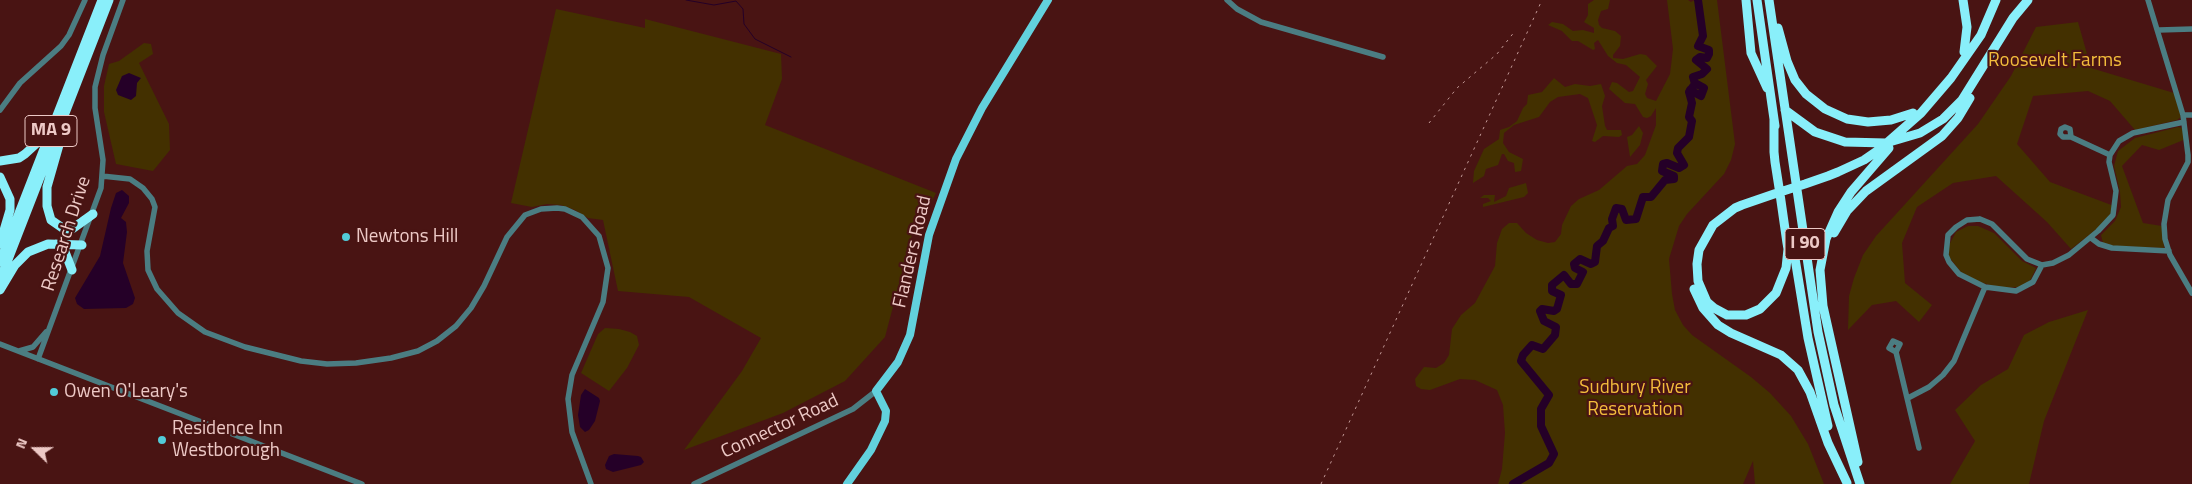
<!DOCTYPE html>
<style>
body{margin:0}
#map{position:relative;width:2192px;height:484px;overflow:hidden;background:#491413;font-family:"Titillium Web",sans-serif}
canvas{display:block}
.north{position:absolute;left:10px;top:424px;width:50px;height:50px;-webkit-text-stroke:4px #491413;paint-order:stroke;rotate:292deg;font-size:14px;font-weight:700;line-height:20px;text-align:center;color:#edc9c6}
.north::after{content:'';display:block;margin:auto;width:18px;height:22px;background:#edc9c6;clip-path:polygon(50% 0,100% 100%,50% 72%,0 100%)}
</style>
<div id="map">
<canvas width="2192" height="484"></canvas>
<div class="north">N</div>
</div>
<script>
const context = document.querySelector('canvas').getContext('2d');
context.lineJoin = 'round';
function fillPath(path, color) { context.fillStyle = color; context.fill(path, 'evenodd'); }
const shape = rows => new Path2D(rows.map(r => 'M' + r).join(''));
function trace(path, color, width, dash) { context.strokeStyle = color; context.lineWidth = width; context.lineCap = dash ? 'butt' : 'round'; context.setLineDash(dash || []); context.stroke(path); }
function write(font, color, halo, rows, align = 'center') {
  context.font = font + ' "Titillium Web",sans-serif'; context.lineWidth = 4.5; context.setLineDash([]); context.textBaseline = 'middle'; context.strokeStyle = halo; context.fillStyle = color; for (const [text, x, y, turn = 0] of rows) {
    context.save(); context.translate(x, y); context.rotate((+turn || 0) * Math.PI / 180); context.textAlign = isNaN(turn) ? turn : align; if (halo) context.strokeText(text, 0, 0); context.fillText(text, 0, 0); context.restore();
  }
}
fillPath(shape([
 [1594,0,1610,0,1608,9,1601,11,1598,20,1599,25,1602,28,1615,31,1621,36,1620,46,1613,55,1613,58,1623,59,1640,54,1646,55,1657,66,1646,80,1648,84,1645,94,1647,98,1656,101,1670,74,1673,49,1667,0,1688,0,1691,2,1695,0,1717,0,1735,144,1731,160,1724,174,1687,214,1679,226,1669,259,1672,294,1675,310,1683,325,1692,335,1751,377,1770,393,1791,416,1808,444,1824,484,1755,484,1753,461,1743,484,1498,484,1502,469,1505,433,1503,405,1497,390,1475,380,1460,379,1430,390,1421,389,1416,386,1415,379,1424,367,1436,368,1444,363,1449,355,1452,329,1461,315,1475,303,1495,266,1497,243,1502,229,1509,223,1517,223,1526,233,1537,240,1548,243,1555,242,1561,234,1562,225,1571,206,1579,199,1599,190,1627,166,1637,164,1645,155,1656,125,1656,108,1651,116,1647,118,1643,117,1635,104,1625,103,1609,89,1612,82,1617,83,1629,92,1633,91,1640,77,1626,65,1617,63,1608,56,1598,40,1594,43,1595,49,1593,50,1578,41,1572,41,1562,31,1548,25,1552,22,1563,24,1573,31,1583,30,1594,33,1594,28,1584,22,1588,15,1588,4],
 [556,9,645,28,645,19,781,54,782,79,765,125,936,193,929,207,920,204,885,337,845,381,783,413,684,450,742,371,761,338,689,297,618,291,603,220,588,218,575,210,561,205,547,204,532,207,511,203],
 [2078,22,2091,68,2174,93,2181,117,2177,120,2135,130,2110,101,2088,91,2033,96,2017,144,2050,182,2114,206,2112,212,2098,228,2071,249,2047,222,1996,176,1953,183,1917,207,1902,243,1905,283,1932,305,1919,322,1896,301,1872,305,1848,330,1849,296,1854,278,1863,255,1876,236,1978,124,2011,76,2036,27],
 [144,43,151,44,153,54,139,63,169,124,170,150,153,171,116,164,104,112,104,86,109,64,119,61],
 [1554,78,1565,87,1575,84,1590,86,1601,84,1605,96,1602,106,1605,126,1607,130,1621,130,1622,135,1619,137,1603,136,1595,142,1592,141,1597,125,1588,98,1580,94,1558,97,1550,102,1539,117,1514,125,1504,133,1503,143,1509,152,1523,159,1521,171,1515,172,1514,163,1508,161,1504,154,1502,154,1498,165,1486,169,1484,176,1473,183,1474,171,1484,149,1499,139,1500,130,1509,127,1517,121,1523,108,1527,104,1528,95,1542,92],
 [1639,126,1643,133,1640,145,1630,157,1627,137,1632,135],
 [2178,127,2183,128,2186,139,2159,150,2142,145,2122,166,2143,223,2162,226,2164,248,2114,246,2103,243,2101,235,2115,221,2121,207,2120,192,2114,166,2118,151,2135,138],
 [1526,183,1528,193,1524,197,1483,207,1483,204,1491,201,1488,198,1480,198,1484,195,1495,195,1494,202,1506,196,1509,188],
 [1968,226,1978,226,1994,233,2022,261,2036,268,2030,281,2020,287,2001,288,1976,281,1961,272,1949,257,1949,245,1956,232],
 [2088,310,2044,421,2029,484,1950,484,1975,441,1955,410,1981,385,2008,369,2024,335,2049,322],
 [605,328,619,329,630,332,637,336,639,345,627,368,609,391,581,373,598,334]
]), '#433000');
fillPath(shape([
 [129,73,141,78,137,83,136,96,131,100,118,95,116,90,122,76],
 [122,190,129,196,129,203,121,218,126,222,127,232,123,263,135,298,133,304,126,308,84,309,77,304,75,298,100,256,111,208,116,193],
 [585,389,599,398,600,401,595,421,589,430,585,432,580,427,578,415,581,395],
 [614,454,638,456,641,457,644,462,641,465,613,472,606,469,605,465,609,456]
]), '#250028');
trace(shape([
 [686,0,714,5,736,1,743,9,744,24,755,39,791,57]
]), '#250028', 1);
trace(shape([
 [1690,90,1701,96,1704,88,1695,83],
 [1513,484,1549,463,1554,454,1541,426,1541,409,1549,395,1521,361,1523,355,1532,345,1543,349,1555,335,1556,327,1544,321,1540,311,1542,309,1554,311,1557,309,1561,295,1552,291,1552,285,1564,275,1571,284,1577,284,1583,272,1575,268,1574,264,1580,259,1591,264,1595,262,1597,246,1603,241,1609,228,1613,226,1612,219,1616,208,1622,209,1626,220,1636,219,1643,197,1651,197,1665,180,1674,179,1674,176,1662,171,1663,164,1667,163,1679,168,1684,165,1677,153,1678,148,1689,137,1692,121,1689,117,1692,103,1689,92,1695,84,1693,77,1702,74,1707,69,1696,60,1700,57,1707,58,1709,54,1709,50,1698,46,1703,36,1698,0]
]), '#250028', 8);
trace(shape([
 [1227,0,1237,9,1261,22,1383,57],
 [2148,0,2183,115,2188,155,2188,162,2168,200,2164,224,2165,239,2170,255,2192,293],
 [2159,30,2192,29],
 [0,110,20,83,61,46,69,35,85,0],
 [2183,115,2192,115],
 [2071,137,2070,129,2065,127,2061,129,2060,134,2063,137,2071,137,2110,155],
 [102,176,130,179,143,188,152,199,155,207,147,251,148,270,157,289,178,313,205,332,245,347,301,361,327,364,356,363,391,358,418,351,437,341,456,326,471,308,484,286,507,237,525,215,541,209,557,208,565,209,582,217,599,236,608,268,603,302,572,375,568,399,572,432,591,484],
 [1980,219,1992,224,2027,259,2042,265,2033,282,2016,291,1985,287,1959,274,1949,262,1946,255,1948,235,1956,227,1967,220,1980,219],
 [2091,238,2099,244,2112,248,2169,251],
 [2042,265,2053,263,2069,255,2098,231,2113,215,2116,191,2109,162,2110,155,2119,141,2133,133,2184,122],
 [0,344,362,484],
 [19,351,33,347,46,332],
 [1896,352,1900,344,1893,341,1889,348,1896,352,1919,448],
 [38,359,101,188,103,160,95,108,95,87,103,55,123,0],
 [1908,398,1929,387,1943,375,1954,361,1985,287],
 [694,484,853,409,876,391]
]), '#4b7d82', 5.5);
trace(shape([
 [847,484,871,450,885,421,886,411,876,391,898,362,910,335,929,235,956,159,982,108,1048,0]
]), '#62d1dd', 8);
trace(shape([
 [1746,0,1751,53,1767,88],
 [1757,0,1775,126],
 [1769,0,1818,332,1834,405,1860,484],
 [1963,0,1967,27,1964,52],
 [1778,28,1787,61,1795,80,1806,94,1825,109,1847,119,1868,122,1891,120,1913,113],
 [1785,110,1815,132,1845,142,1886,143,1920,133,1943,119,1962,100,2013,18,2028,0],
 [1774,120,1774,152,1775,162,1780,194,1787,243,1788,249,1786,268,1776,293,1760,309,1746,315,1727,315,1714,308,1707,302,1698,281,1697,264,1699,250,1713,225,1735,208,1742,205,1774,194,1805,184,1828,176,1838,172,1864,160,1880,149,1921,113,1951,78,1981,35,1996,0],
 [61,138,47,187,47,206,51,220,64,229,72,229,93,214],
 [0,161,19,158,25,154,37,143,48,124],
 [0,177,10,199,10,210,0,244],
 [1834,233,1847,211,1866,191,1942,136,1958,118,1970,98],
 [1792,240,1808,338,1828,426],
 [56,244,65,252,72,270],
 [0,262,102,0],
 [0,280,109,0],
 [1694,289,1703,308,1718,325,1731,333,1781,355,1798,370,1810,392,1828,443,1847,483],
 [0,290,15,265,28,252,48,244,82,245],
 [1858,462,1823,306,1820,270,1826,239,1838,212,1851,192,1889,148]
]), '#89effa', 9);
trace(shape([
 [1429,123,1457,88,1497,54,1515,31],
 [1321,484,1542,0]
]), '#c19896', 1, [2.5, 5]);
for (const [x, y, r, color] of [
 [346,237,5,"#52cbd8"],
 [54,392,5,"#52cbd8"],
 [162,440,5,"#52cbd8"]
]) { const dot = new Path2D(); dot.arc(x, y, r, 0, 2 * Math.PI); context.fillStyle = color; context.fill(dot); trace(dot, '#491413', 2); }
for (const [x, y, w] of [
 [51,131,52],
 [1805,244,40]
]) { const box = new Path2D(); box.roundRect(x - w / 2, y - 15.5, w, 31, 4); context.fillStyle = '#491413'; context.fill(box); trace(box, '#edc9c6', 1); }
write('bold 18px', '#edc9c6', null, [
 ["MA 9",51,131],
 ["I 90",1805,244]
]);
write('19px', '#f3bd3c', '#491413', [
 ["Roosevelt Farms",2055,61],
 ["Sudbury River",1635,388],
 ["Reservation",1635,410]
]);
write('19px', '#edc9c6', '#491413', [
 ["Research Drive",67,234,-72],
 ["Flanders Road",913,252,-77],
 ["Connector Road",780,427,-25]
]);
write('19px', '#edc9c6', '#491413', [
 ["Newtons Hill",356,237],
 ["Owen O'Leary's",64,392],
 ["Residence Inn",172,429],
 ["Westborough",172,451]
], 'left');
</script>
